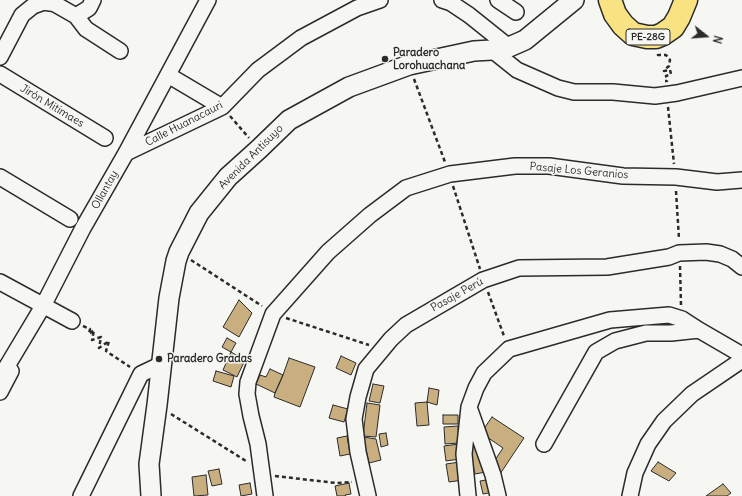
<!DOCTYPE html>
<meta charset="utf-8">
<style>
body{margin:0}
#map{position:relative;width:742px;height:496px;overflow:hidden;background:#f6f6f2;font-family:Delius,sans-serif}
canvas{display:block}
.north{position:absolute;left:686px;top:16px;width:40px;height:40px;-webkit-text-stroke:3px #f6f6f2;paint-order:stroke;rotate:107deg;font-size:11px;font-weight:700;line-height:16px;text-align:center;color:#2b2b2b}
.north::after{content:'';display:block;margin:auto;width:14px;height:18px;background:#2b2b2b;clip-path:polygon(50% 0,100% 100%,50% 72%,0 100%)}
</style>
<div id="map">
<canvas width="742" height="496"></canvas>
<div class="north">N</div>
</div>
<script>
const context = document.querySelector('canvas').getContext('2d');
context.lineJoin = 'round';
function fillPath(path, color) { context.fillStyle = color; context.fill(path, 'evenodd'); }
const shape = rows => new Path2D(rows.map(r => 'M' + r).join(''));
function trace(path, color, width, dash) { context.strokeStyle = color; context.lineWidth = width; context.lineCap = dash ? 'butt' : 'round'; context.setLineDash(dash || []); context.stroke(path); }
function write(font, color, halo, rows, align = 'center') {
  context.font = font + ' Delius,sans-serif'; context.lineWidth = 3; context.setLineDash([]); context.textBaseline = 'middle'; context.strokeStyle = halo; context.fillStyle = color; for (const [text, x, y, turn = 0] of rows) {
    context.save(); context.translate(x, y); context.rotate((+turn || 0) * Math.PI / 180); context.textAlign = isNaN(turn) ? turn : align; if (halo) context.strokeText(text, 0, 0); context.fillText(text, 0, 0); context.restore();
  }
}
const building = shape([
 [239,300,252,313,239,337,223,327,239,300],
 [227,338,236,343,231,352,222,347,227,338],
 [231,352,245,360,237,377,223,370,231,352],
 [341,356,356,363,351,375,336,368,341,356],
 [289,358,315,367,300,407,274,397,275,393,283,375,289,358],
 [270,369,283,375,275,393,256,384,260,375,266,377,270,369],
 [216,371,234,376,231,387,213,381,216,371],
 [373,384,384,386,380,403,369,401,373,384],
 [429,388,439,390,437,405,427,402,429,388],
 [427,402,429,425,417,426,415,403,427,402],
 [367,403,380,405,376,437,363,436,367,403],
 [333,405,348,409,344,422,329,418,333,405],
 [443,415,458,415,458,424,443,424,443,415],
 [492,417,524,438,500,474,493,463,503,448,481,433,492,417],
 [458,426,459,443,445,444,444,427,458,426],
 [386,433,388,445,381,447,379,434,386,433],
 [347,436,350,454,340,456,337,438,347,436],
 [363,437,376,439,381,460,369,463,363,437],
 [459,444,460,459,446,461,444,446,459,444],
 [481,446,486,472,475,474,469,448,481,446],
 [460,462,463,480,449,482,446,464,460,462],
 [658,462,676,473,669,481,651,471,658,462],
 [219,469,222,484,212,486,208,471,219,469],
 [206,475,208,495,194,496,192,477,206,475],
 [492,479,494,492,483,494,480,481,492,479],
 [250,483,252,494,241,496,239,485,250,483],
 [349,483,351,494,345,495,346,496,337,496,335,486,349,483],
 [723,484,731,493,727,496,706,496,723,484]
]);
fillPath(building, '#c9af80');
trace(building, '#2b2b2b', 1);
const minor = shape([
 [442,0,451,3,469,15,509,47],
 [498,0,516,12],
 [76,16,86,29,120,51],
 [492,50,517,70,558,88,574,92,613,92,655,96,677,93,742,78],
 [0,57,22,15,33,6,44,2,50,3,55,4,76,16,89,8,93,0],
 [0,74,105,138],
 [168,75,222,107],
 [126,153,222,107,258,70,301,38,357,8,380,0],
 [0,177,70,219],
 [0,282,72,321],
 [0,378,43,306,83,228,126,153,208,0],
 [0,392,11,371],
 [470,410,493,475,498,496],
 [544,444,596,352,615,341,646,333,671,333,699,330,742,355],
 [81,496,141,374,162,364],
 [265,496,258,444,251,416,247,394,248,382,273,314,328,252,370,215,406,188,450,174,515,166,549,166,623,176,676,177,717,182,742,180],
 [368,496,358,452,354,419,358,397,366,369,391,339,406,325,483,280,519,268,607,267,669,257,679,253,706,252,720,254,732,259,742,267],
 [468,496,464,454,469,407,476,388,484,373,509,349,610,320,669,315,682,319,699,330],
 [630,496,635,473,648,444,664,421,692,394,742,360]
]);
const tertiary = shape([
 [151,496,149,464,157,405,169,298,176,261,179,252,199,213,228,177,259,149,289,120,349,87,409,65,474,51,492,50,509,47,525,40,574,0]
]);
const trunk = shape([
 [610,0,615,14,623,25,633,34,647,37,656,37,663,34,673,27,679,17,686,0]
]);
trace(minor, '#2b2b2b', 18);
trace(tertiary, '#2b2b2b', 22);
trace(trunk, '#2b2b2b', 25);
trace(shape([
 [658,54,658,55,666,55,670,60,669,66,664,70,664,71,670,70,671,74,666,76,667,81,665,81],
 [414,79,445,162],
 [668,107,674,164],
 [230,116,249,138],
 [453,186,480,269],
 [676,191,679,239],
 [191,260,262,306],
 [680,266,681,305],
 [488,292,504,336],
 [286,318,369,345],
 [83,326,90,329,89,334,94,330,92,340,101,337,99,348,109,341,106,351,130,367],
 [171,414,246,461],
 [275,476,336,483,352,482]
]), '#2b2b2b', 2.5, [4, 3]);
trace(minor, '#f6f6f2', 15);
trace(tertiary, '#f6f6f2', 19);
trace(trunk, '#f8e281', 22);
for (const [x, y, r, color] of [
 [385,59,4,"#2b2b2b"],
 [159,359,4,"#2b2b2b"]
]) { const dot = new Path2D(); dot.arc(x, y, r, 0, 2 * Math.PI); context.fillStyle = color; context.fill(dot); trace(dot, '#f6f6f2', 1.5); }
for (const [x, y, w] of [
 [648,37,44]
]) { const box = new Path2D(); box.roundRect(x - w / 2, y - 8, w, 16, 3); context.fillStyle = '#f6f6f2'; context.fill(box); trace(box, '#2b2b2b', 1); }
write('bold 10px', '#2b2b2b', null, [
 ["PE-28G",648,37]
]);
write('bold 11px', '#2b2b2b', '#f6f6f2', [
 ["Paradero",393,53],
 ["Lorohuachana",393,66],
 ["Paradero Gradas",167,359]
], 'left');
write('11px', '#2b2b2b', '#f6f6f2', [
 ["Jirón Mitimaes",52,106,31],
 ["Calle Huanacauri",184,124,-27],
 ["Avenida Antisuyo",251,157,-45],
 ["Pasaje Los Geranios",579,171,5],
 ["Ollantay",105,190,-61],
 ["Pasaje Perú",457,295,-29]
]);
</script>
